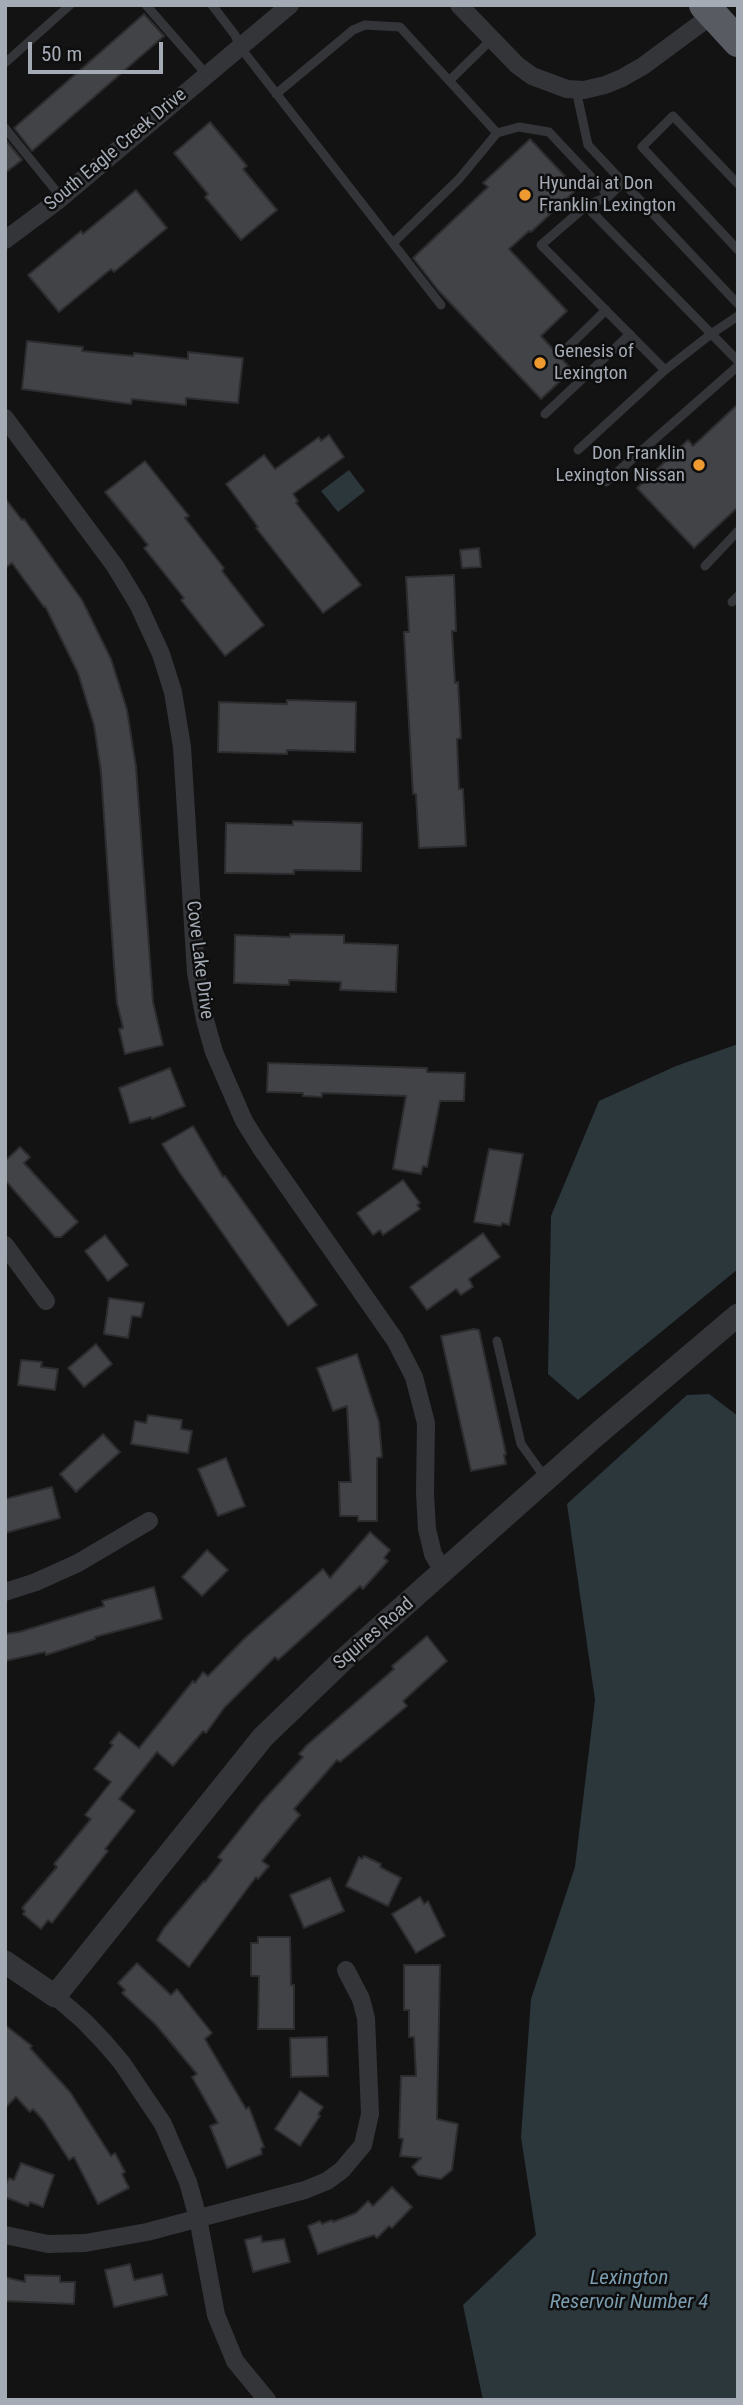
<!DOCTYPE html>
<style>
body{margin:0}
#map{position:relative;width:743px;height:2405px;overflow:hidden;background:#131314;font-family:"Roboto Condensed",sans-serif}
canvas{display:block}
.frame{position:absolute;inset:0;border:7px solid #a4abb4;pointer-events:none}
.scale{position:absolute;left:28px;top:42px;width:135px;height:32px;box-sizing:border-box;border:4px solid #a4abb4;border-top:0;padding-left:9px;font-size:21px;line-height:24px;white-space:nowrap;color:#a4abb4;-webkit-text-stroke:5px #0e0e0f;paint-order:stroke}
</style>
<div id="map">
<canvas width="743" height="2405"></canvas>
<div class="frame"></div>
<div class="scale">50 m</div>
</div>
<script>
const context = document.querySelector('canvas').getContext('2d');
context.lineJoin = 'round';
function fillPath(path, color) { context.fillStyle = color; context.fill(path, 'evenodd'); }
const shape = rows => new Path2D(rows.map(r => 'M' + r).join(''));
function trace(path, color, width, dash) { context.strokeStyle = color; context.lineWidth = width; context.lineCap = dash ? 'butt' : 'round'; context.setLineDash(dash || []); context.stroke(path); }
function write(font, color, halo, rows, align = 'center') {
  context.font = font + ' "Roboto Condensed",sans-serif'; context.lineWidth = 5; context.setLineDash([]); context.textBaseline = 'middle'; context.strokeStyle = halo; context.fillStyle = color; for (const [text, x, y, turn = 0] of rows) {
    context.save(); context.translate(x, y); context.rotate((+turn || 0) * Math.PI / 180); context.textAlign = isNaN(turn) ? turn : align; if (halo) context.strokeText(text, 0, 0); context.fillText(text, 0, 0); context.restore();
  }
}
fillPath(shape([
 [349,470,365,491,338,512,321,491],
 [738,1044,738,1269,578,1400,548,1374,551,1216,599,1101,676,1066],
 [709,1394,738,1416,738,2400,483,2400,463,2305,536,2235,521,2137,531,1999,575,1867,595,1700,567,1504,687,1395]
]), '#2c373c');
const building = shape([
 [144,14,164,36,32,151,14,128,144,14],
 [210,122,247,166,243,169,277,210,241,240,205,197,208,194,174,153,210,122],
 [5,139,22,160,5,173,5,139],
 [530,139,577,189,531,232,529,231,509,249,567,311,541,336,572,370,541,399,438,290,413,258,488,187,483,183,530,139],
 [136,190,167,228,114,272,111,269,59,312,28,275,81,231,83,234,136,190],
 [27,341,83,347,82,351,133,356,134,353,188,359,188,352,243,358,238,403,186,398,186,405,132,399,131,404,22,389,27,341],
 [738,404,738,507,694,548,637,488,688,440,693,446,738,404],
 [329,435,344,457,293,494,298,501,296,503,361,585,323,613,256,528,258,527,226,484,264,455,275,469,319,437,321,441,329,435],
 [145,461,189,516,185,518,224,568,222,571,264,625,225,656,181,600,184,598,144,548,148,545,105,492,145,461],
 [5,498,22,520,24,519,82,600,111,659,127,710,136,767,153,1002,163,1045,125,1054,119,1029,123,1028,117,1003,114,966,101,772,94,725,78,673,45,606,44,607,12,563,5,568,5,498],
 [479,548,481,567,462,568,460,550,479,548],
 [454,575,456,631,452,631,455,683,458,682,461,738,457,739,459,789,463,789,466,846,419,848,416,794,413,794,407,688,404,632,409,632,406,577,454,575],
 [287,700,356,702,355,752,287,750,287,754,218,752,219,702,287,704,287,700],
 [293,821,362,823,361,871,294,870,294,874,225,873,226,823,293,825,293,821],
 [290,934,344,935,344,943,398,945,396,992,340,990,341,982,289,980,289,985,234,983,235,935,290,937,290,934],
 [268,1063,427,1068,427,1072,465,1073,464,1101,440,1101,427,1167,423,1166,421,1174,393,1169,406,1096,322,1093,322,1097,303,1096,303,1093,267,1092,268,1063],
 [170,1068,185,1106,152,1119,151,1117,130,1123,119,1088,170,1068],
 [193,1126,223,1177,225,1176,317,1305,288,1326,180,1173,162,1144,193,1126],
 [20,1147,30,1157,24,1163,78,1222,61,1237,55,1237,5,1180,5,1161,20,1147],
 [489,1149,523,1154,509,1225,502,1223,501,1226,474,1222,489,1149],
 [403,1180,420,1203,417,1205,420,1209,383,1235,380,1230,373,1235,357,1213,403,1180],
 [483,1233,500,1257,469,1279,473,1287,461,1295,456,1289,427,1310,410,1287,483,1233],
 [105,1235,128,1265,108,1281,85,1251,105,1235],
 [109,1298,144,1303,141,1317,132,1316,128,1338,104,1334,109,1298],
 [474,1329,479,1330,506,1454,504,1455,506,1464,471,1471,441,1336,474,1329],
 [96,1344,112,1364,84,1387,68,1368,96,1344],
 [357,1354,379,1422,382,1457,377,1458,377,1521,358,1521,358,1516,340,1516,339,1482,351,1482,347,1406,333,1411,317,1368,357,1354],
 [21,1360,42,1362,41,1367,58,1369,55,1390,18,1385,21,1360],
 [148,1415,182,1420,181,1429,192,1431,188,1453,131,1444,135,1421,146,1423,148,1415],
 [103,1434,120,1452,76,1492,60,1474,103,1434],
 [226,1458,245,1506,218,1516,198,1469,226,1458],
 [52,1487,60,1518,5,1533,5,1499,52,1487],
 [370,1532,390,1550,384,1558,388,1561,363,1589,360,1586,278,1660,275,1657,224,1708,206,1733,203,1731,173,1766,157,1752,119,1799,135,1811,105,1849,108,1851,52,1923,48,1920,41,1929,23,1914,25,1911,22,1908,57,1867,54,1864,91,1819,85,1815,111,1782,94,1769,113,1745,110,1743,119,1732,139,1748,193,1681,195,1683,203,1672,208,1676,245,1638,323,1569,330,1578,370,1532],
 [207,1550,228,1570,202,1596,182,1577,207,1550],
 [154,1587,162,1619,95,1637,95,1639,46,1655,45,1652,5,1661,5,1634,19,1632,104,1606,102,1601,154,1587],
 [427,1636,447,1661,403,1701,407,1706,340,1762,337,1760,294,1809,300,1815,262,1861,269,1866,258,1879,256,1877,189,1967,157,1940,164,1928,204,1881,205,1882,222,1860,218,1857,261,1803,303,1757,299,1754,307,1745,394,1669,392,1666,427,1636],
 [364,1856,381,1864,380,1867,401,1878,388,1906,346,1886,359,1857,362,1859,364,1856],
 [330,1878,344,1911,304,1928,290,1895,330,1878],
 [420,1897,424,1904,428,1901,445,1936,416,1953,392,1914,420,1897],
 [258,1937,290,1937,291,1985,294,1985,294,2029,258,2029,259,1976,251,1976,251,1943,258,1943,258,1937],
 [137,1963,171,1995,177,1989,212,2033,205,2039,246,2109,249,2107,264,2147,261,2148,262,2154,227,2168,210,2126,218,2123,192,2077,197,2074,156,2025,122,1993,125,1990,118,1983,137,1963],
 [404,1965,440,1965,437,2119,458,2124,452,2170,441,2179,418,2175,412,2167,421,2158,400,2156,403,2139,399,2138,401,2076,416,2076,414,2037,409,2037,409,2010,404,2010,404,1965],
 [5,2025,32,2046,30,2048,70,2092,111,2156,115,2153,125,2172,122,2174,129,2188,98,2204,74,2157,69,2160,43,2120,33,2109,30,2112,16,2097,5,2108,5,2025],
 [327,2037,328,2076,291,2077,290,2038,327,2037],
 [300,2091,323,2107,318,2114,320,2116,300,2146,275,2129,300,2091],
 [21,2163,54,2175,43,2207,30,2202,28,2206,5,2197,5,2186,9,2178,14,2180,21,2163],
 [392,2187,412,2207,392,2228,389,2226,377,2238,374,2235,318,2254,308,2226,320,2221,322,2224,332,2220,333,2222,356,2213,368,2201,373,2206,392,2187],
 [261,2236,262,2242,284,2239,290,2262,253,2272,245,2240,261,2236],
 [130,2264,134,2280,162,2274,167,2295,114,2307,105,2270,130,2264],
 [25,2275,60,2276,60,2282,75,2282,74,2304,5,2301,5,2277,25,2282,25,2275]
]);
fillPath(building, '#424347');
trace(building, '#2d2d30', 2);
trace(shape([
 [146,5,207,75],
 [212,5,235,35,240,47,441,305],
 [5,63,70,5],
 [450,80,492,39],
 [576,90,588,145,738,304],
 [276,94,353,30,365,25,400,27,497,133,459,179,393,243],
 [5,128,61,197],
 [497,133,519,127,549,132,609,196],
 [623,182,609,196,586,206,738,361],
 [738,184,673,116,642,147,738,250],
 [586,206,541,245,665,370],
 [566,349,606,310],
 [545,414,630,334],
 [578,450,665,370,711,334,738,316],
 [606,482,738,366],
 [705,566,738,531],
 [732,602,738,596],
 [497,1341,521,1444,546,1479]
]), '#343539', 9);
trace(shape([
 [459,5,517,65,532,76,567,89,584,90,605,85,622,78,643,66,712,15],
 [5,240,56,202,290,5],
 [5,418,115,566,138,604,161,654,173,692,182,747,196,973,205,1020,214,1052,244,1121,261,1148,395,1340,414,1377,426,1423,425,1493,427,1529,433,1554,444,1573],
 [5,1245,46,1301],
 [5,1592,36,1582,78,1563,149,1521],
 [55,1996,84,2021,105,2043,122,2063,163,2124,188,2182,198,2218,216,2315,235,2361,267,2400],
 [5,2235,48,2244,85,2243,147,2232,305,2190,327,2181,342,2170,363,2145,370,2114,366,2018,361,1999,346,1970]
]), '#343539', 18);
trace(shape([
 [5,1962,55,1996,263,1737,342,1661,594,1437,738,1315]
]), '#343539', 23);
trace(shape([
 [704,5,738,42]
]), '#585b61', 30);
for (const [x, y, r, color] of [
 [525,195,7,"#ee9a31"],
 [540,363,7,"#ee9a31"],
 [699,465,7,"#ee9a31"]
]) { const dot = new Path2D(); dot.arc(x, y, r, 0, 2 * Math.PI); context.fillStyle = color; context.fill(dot); trace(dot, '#0e0e0f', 2.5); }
write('19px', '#a4abb4', '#0e0e0f', [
 ["South Eagle Creek Drive",116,150,-40],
 ["Cove Lake Drive",199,960,83],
 ["Squires Road",374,1634,-41]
]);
write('19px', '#a4abb4', '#0e0e0f', [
 ["Hyundai at Don",539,184],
 ["Franklin Lexington",539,206],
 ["Genesis of",554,352],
 ["Lexington",554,374],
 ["Don Franklin",685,454,"right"],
 ["Lexington Nissan",685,476,"right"]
], 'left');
write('italic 21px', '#7b9daf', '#0e0e0f', [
 ["Lexington",629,2279],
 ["Reservoir Number 4",629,2303]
]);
</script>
